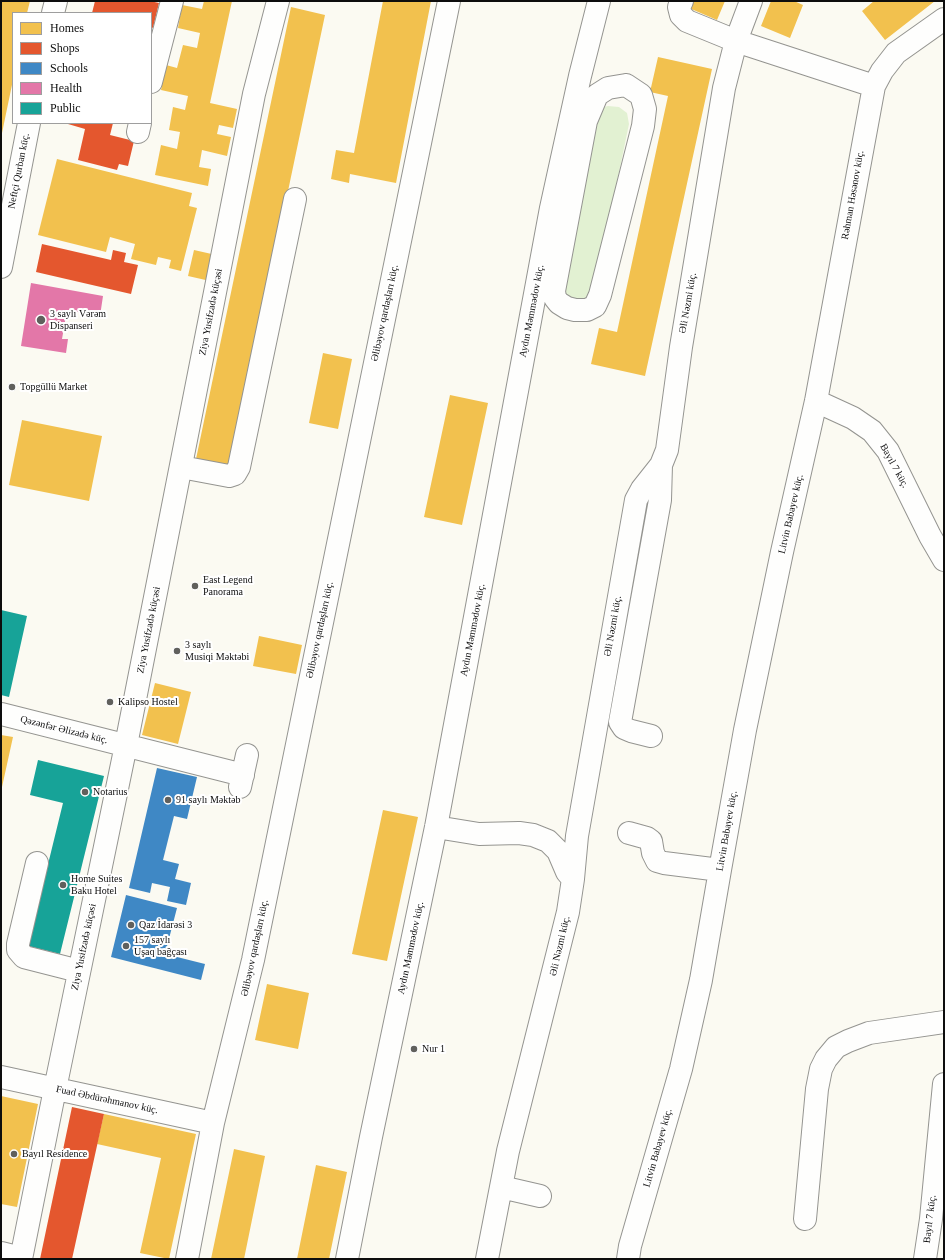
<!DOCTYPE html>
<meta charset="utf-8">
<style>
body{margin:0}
#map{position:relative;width:945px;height:1260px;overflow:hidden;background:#fbfaf2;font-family:"Times New Roman",serif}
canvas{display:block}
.frame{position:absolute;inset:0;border:2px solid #0d0d0d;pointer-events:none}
.legend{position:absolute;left:12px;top:12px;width:140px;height:112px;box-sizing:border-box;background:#fff;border:1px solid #9e9e9e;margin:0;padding:5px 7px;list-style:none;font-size:12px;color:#0d0d0d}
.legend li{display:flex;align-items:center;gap:8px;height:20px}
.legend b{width:20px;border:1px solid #9e9e9e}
</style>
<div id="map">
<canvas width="945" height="1260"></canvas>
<div class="frame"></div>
<ul class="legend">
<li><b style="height:11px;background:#f2c14e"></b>Homes</li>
<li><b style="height:11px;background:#e4572e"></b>Shops</li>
<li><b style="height:11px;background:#3f88c5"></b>Schools</li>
<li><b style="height:11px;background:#e377a8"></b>Health</li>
<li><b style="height:11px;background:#17a398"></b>Public</li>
</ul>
</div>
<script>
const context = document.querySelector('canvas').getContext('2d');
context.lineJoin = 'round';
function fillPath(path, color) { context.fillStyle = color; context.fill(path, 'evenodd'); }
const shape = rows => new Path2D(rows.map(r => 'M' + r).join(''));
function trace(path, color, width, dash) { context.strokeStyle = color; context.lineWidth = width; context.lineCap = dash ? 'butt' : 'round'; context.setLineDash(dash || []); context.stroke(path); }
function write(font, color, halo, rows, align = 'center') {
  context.font = font + ' "Times New Roman",serif'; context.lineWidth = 4; context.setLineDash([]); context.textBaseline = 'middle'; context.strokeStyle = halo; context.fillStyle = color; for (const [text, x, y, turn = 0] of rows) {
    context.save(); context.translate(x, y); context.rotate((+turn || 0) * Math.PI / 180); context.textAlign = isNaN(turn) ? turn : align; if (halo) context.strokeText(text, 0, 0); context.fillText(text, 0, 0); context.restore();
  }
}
fillPath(shape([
 [608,106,619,107,627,113,629,124,593,298,589,305,561,300,600,108]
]), '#e2f1d2');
fillPath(shape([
 [1,1,30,1,27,13,13,13,13,80,2,133],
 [204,1,232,1,210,103,237,109,233,128,219,125,217,134,231,137,227,156,202,150,199,167,211,169,208,186,155,175,161,145,177,149,180,132,169,130,173,107,185,110,188,96,161,90,166,65,177,68,183,45,197,48,200,33,178,28,182,5,202,9],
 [383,1,431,1,396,183,350,174,349,183,331,179,336,150,354,153],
 [691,1,725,1,717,20,689,8],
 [771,1,794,1,803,5,790,38,761,26],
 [874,1,935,1,885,40,862,11],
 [291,7,325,15,230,467,196,459],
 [658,57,712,69,645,376,591,364,599,328,617,332,668,96,650,92],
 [57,159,192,193,189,206,197,208,181,271,169,268,171,260,158,257,156,265,131,259,135,244,110,237,106,252,38,235],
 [194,250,216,255,210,281,188,276],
 [323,353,352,359,338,429,309,423],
 [450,395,488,403,462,525,424,517],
 [22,420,102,436,89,501,9,485],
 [259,636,302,645,296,674,253,666],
 [155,683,191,692,178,744,142,735],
 [1,735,13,737,2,787,1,787],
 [383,810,418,817,387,961,352,954],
 [267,984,309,993,298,1049,255,1040],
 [1,1096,38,1104,17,1207,1,1204],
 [104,1114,196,1134,169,1259,140,1253,161,1158,97,1144],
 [234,1149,265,1156,244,1259,211,1259],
 [316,1165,347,1172,329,1259,297,1259]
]), '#f2c14e');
fillPath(shape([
 [95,1,150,1,159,3,153,28,151,27,151,13,92,13],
 [68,123,113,123,110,135,134,141,128,166,119,164,117,170,78,160,85,129,68,124],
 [42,244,111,260,113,250,126,253,124,262,138,265,131,294,36,272],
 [72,1107,104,1114,72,1259,40,1259]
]), '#e4572e');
fillPath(shape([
 [157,768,197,777,187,819,174,816,163,860,179,864,175,879,191,883,186,905,167,901,170,887,152,883,150,893,129,888],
 [126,895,177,908,165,954,205,964,201,980,111,957]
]), '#3f88c5');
fillPath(shape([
 [31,283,103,296,100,316,67,310,62,339,68,339,66,353,21,346]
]), '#e377a8');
fillPath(shape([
 [1,610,27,616,9,697,1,695],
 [38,760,104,776,60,954,28,946,63,803,30,795]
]), '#17a398');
const minor = shape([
 [682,1,679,7,681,15,687,21,736,41,874,86],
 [53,13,56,1],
 [151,82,172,1],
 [626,85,641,95,645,109,643,126,600,295,595,306,587,310,575,310,567,308,559,303,555,298,554,291,586,121,597,95,608,88,626,85],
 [138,132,140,123],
 [1,267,29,123],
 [816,401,853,418,872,431,888,451,930,536,944,560],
 [181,467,229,476,235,474,239,467,295,199],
 [1,714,243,775],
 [651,736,631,731,624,728,620,722,660,500,661,465],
 [240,787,247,755],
 [436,827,479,834,519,833,533,835,548,841,558,851,567,872,573,879],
 [629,833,647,838,651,841,653,853,657,861,664,863,720,870],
 [37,863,18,944,18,950,24,957,79,971],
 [1,1077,213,1123],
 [501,1187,540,1196],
 [805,1219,817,1089,821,1069,826,1059,836,1047,848,1041,869,1033,944,1022],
 [1,1253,21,1258],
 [21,1259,55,1089,126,745,254,94,278,1],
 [187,1259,213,1123,253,960,449,1],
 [347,1259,371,1137,436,827,551,208,580,76,599,1],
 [487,1259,508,1151,568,912,573,879,577,836,636,500,642,489,661,465,667,450,681,347,724,88,736,41,751,1],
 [628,1259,630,1246,681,1069,701,980,720,870,745,730,782,552,816,401,874,86,882,71,896,53,944,19],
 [925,1259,931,1219,944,1084]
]);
trace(minor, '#949490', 24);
trace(minor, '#fefefd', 22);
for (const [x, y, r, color] of [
 [41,320,5,"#60605d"],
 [12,387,4,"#60605d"],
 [195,586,4,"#60605d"],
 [177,651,4,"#60605d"],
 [110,702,4,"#60605d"],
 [85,792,4,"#60605d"],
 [168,800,4,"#60605d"],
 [63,885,4,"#60605d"],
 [131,925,4,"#60605d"],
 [126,946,4,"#60605d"],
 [414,1049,4,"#60605d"],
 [14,1154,4,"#60605d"]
]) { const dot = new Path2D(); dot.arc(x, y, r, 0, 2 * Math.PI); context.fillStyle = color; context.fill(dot); trace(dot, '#fff', 1.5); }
write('10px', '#0d0d0d', '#fff', [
 ["Neftçi Qurban küç.",19,171,-79],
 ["Rəhman Həsənov küç.",853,195,-80],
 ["Əli Nəzmi küç.",688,303,-80],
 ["Aydın Məmmədov küç.",532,311,-79],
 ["Ziya Yusifzadə küçəsi",211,312,-79],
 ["Əlibəyov qardaşları küç.",385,313,-78],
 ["Bayıl 7 küç.",894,466,61],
 ["Litvin Babayev küç.",791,514,-77],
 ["Əli Nəzmi küç.",613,626,-80],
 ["Ziya Yusifzadə küçəsi",149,630,-79],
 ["Əlibəyov qardaşları küç.",320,630,-78],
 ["Aydın Məmmədov küç.",473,630,-79],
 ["Qəzənfər Əlizadə küç.",64,730,14],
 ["Litvin Babayev küç.",727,831,-80],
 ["Əli Nəzmi küç.",560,946,-77],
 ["Ziya Yusifzadə küçəsi",84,947,-78],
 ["Əlibəyov qardaşları küç.",255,948,-78],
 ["Aydın Məmmədov küç.",411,948,-78],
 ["Fuad Əbdürəhmanov küç.",107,1100,12],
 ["Litvin Babayev küç.",658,1148,-74],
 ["Bayıl 7 küç.",930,1219,-83]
]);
write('10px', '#0d0d0d', '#fff', [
 ["3 saylı Vərəm",50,314],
 ["Dispanseri",50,326],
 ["Topgüllü Market",20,387],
 ["East Legend",203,580],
 ["Panorama",203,592],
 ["3 saylı",185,645],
 ["Musiqi Məktəbi",185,657],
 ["Kalipso Hostel",118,702],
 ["Notarius",93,792],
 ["91 saylı Məktəb",176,800],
 ["Home Suites",71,879],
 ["Baku Hotel",71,891],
 ["Qaz İdarəsi 3",139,925],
 ["157 saylı",134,940],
 ["Uşaq bağçası",134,952],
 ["Nur 1",422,1049],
 ["Bayıl Residence",22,1154]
], 'left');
</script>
